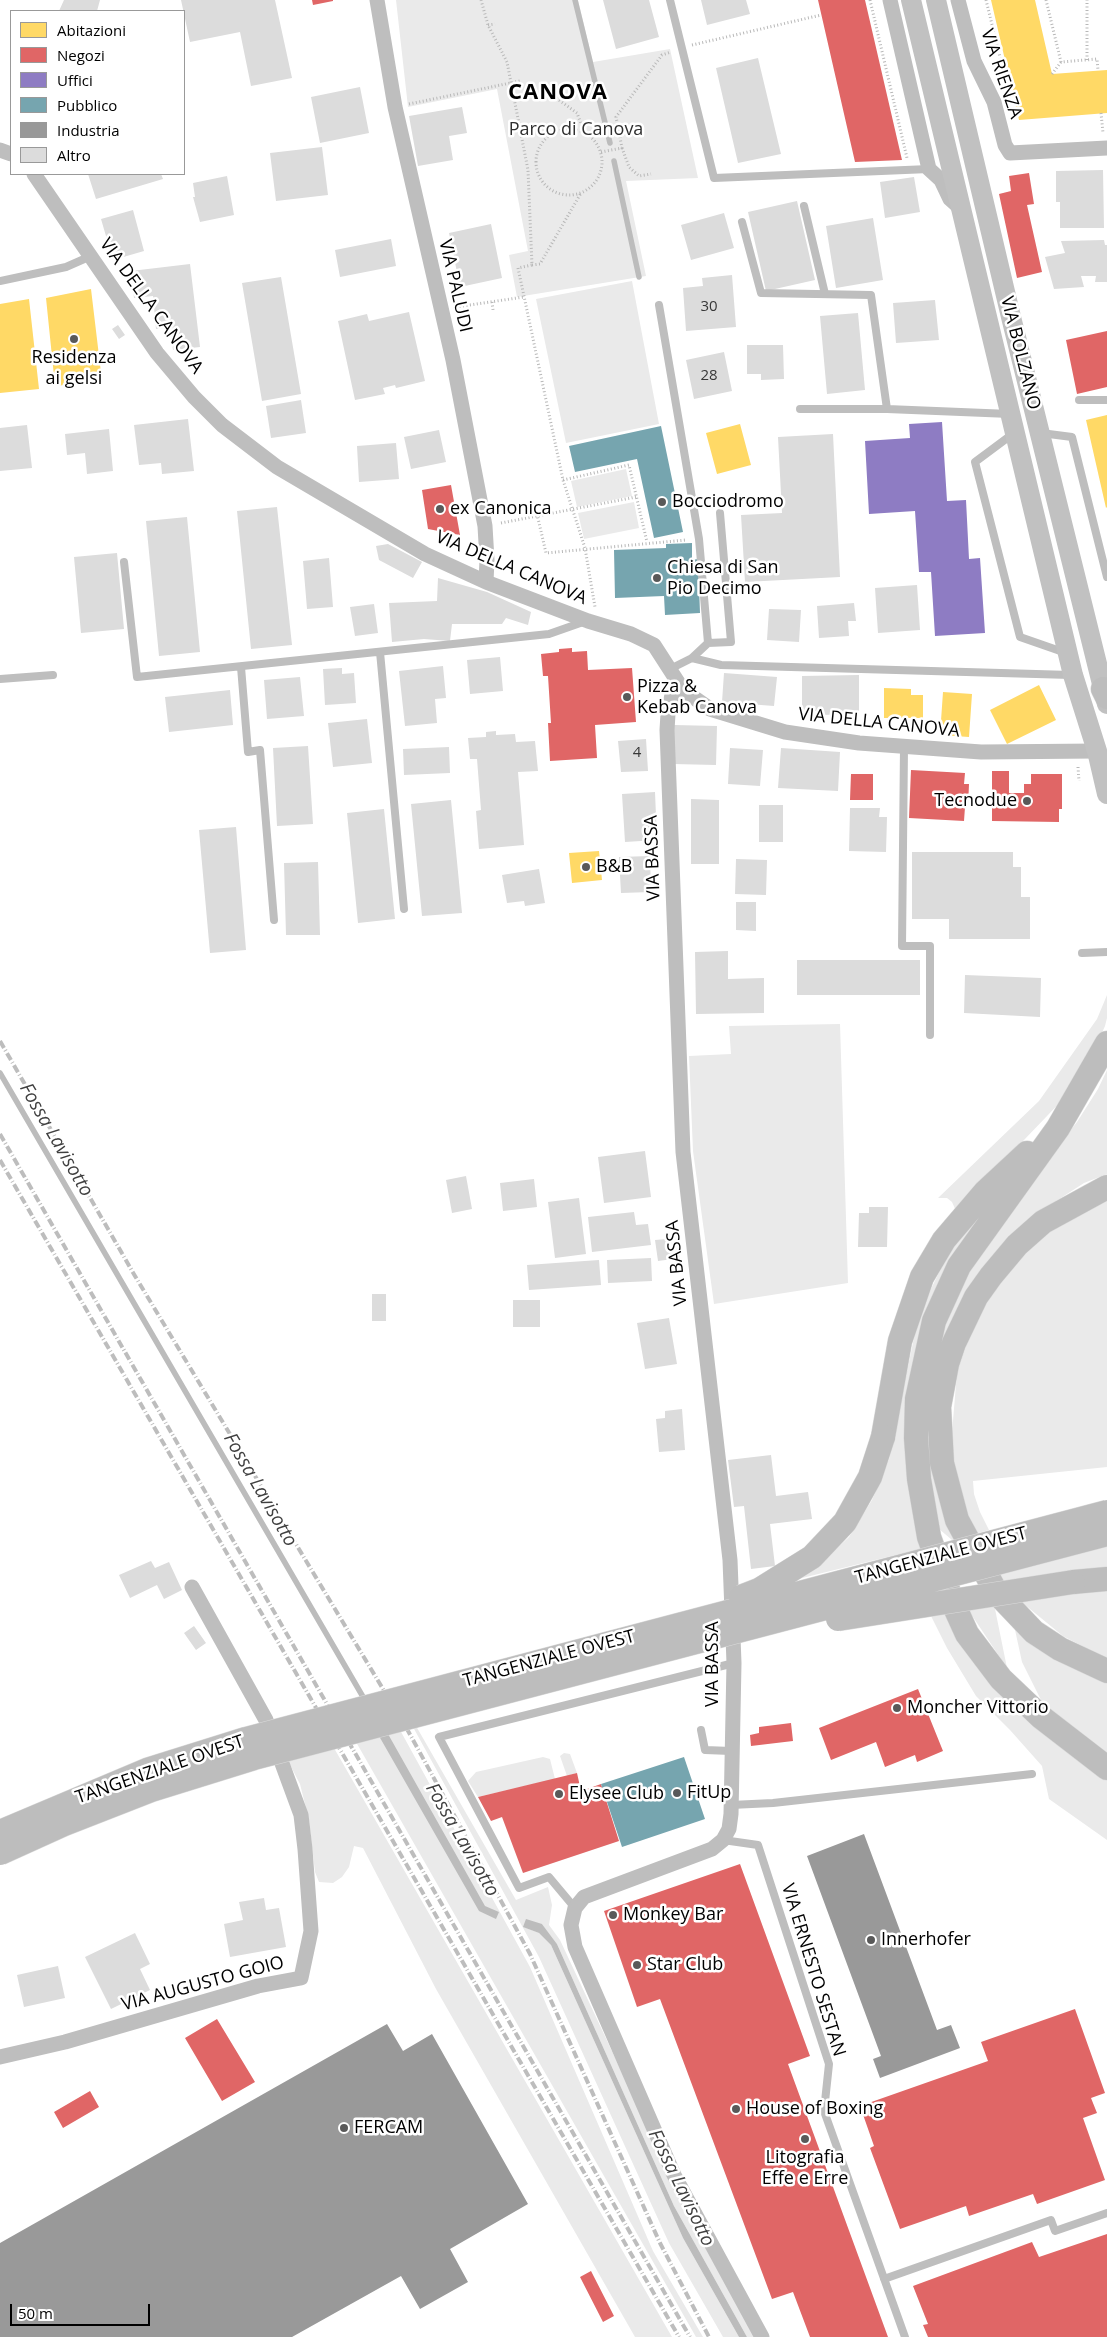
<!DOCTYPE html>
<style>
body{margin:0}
#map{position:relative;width:1107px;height:2337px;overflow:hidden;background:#fff;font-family:"Open Sans",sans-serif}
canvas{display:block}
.legend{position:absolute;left:10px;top:10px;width:175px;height:165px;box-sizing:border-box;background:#fff;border:1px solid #999;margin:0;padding:6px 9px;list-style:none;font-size:15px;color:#000}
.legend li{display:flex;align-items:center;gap:10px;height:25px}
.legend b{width:25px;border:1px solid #999}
.scale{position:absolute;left:10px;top:2304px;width:140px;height:22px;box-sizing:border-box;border:2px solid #000;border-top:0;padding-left:6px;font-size:15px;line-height:18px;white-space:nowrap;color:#000;-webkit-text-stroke:4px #fff;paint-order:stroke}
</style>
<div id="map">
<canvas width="1107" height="2337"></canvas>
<ul class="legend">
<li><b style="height:14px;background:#ffd966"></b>Abitazioni</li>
<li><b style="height:14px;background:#e06666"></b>Negozi</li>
<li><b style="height:14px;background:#8e7cc3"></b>Uffici</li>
<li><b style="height:14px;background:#76a5af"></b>Pubblico</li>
<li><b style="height:14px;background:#999"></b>Industria</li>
<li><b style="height:14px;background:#dcdcdc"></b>Altro</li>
</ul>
<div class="scale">50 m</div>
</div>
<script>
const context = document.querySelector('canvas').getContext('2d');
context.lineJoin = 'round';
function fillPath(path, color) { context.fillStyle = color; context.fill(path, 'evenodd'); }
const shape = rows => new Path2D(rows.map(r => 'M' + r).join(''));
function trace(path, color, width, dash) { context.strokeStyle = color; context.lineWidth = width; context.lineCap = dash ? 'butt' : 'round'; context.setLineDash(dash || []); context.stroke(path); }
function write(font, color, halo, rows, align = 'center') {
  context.font = font + ' "Open Sans",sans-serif'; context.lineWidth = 5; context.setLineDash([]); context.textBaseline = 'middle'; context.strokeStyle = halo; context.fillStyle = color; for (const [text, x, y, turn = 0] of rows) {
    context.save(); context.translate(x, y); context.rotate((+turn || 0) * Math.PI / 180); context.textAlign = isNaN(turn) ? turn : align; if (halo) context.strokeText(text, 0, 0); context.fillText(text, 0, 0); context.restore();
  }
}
fillPath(shape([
 [396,0,578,0,593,62,670,49,698,178,626,181,646,276,517,297,509,255,528,251,497,89,408,107],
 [632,281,659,424,566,443,536,299],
 [626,469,632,496,577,507,571,481],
 [634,502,639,528,584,539,578,513],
 [1107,995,1107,1018,1105,1026,1093,1053,1070,1092,956,1211,952,1202,947,1198,938,1198,1039,1101,1097,1019],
 [840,1024,848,1283,714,1304,693,1151,689,1056,731,1054,729,1026],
 [1107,1070,1107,1174,1084,1183,1036,1214,945,1348,957,1539,952,1540,938,1528,928,1475,927,1394,945,1325,968,1271,1034,1176,1077,1122,1098,1089],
 [1107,1195,1107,1467,973,1481,974,1494,980,1512,989,1530,975,1534,966,1514,954,1466,952,1433,957,1372,978,1312,988,1294,1043,1232],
 [990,1200,932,1309,924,1548,798,1579,811,1572,849,1537,872,1500,889,1459,916,1328,930,1291,949,1252],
 [1107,1543,1107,1569,1004,1582,997,1572],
 [1107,1587,1107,1659,1063,1636,1019,1600],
 [994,1604,1007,1668,967,1608],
 [948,1611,1092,1769,1107,1780,1107,1840,1049,1799,1042,1766,1010,1730,976,1696,947,1648,930,1614],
 [1012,1616,1107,1679,1107,1755,1044,1706,1022,1662],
 [416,1726,516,1900,548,1887,552,1905,549,1925,560,1940,682,2201,757,2337,747,2337,674,2206,557,1944,542,1924,524,1927,539,1933,551,1945,683,2238,739,2337,723,2337,669,2243,539,1957,413,1727],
 [400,1730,530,1967,653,2251,703,2337,696,2337,356,1742],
 [334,1748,672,2337,635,2337,436,1989,363,1848,354,1846,349,1867,342,1877,333,1883,319,1882,315,1872,309,1820,300,1784,287,1759],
 [564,1753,570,1754,577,1773,567,1776,560,1756],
 [543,1757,550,1759,555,1779,478,1797,468,1781,476,1772]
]), '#eaeaea');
fillPath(shape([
 [388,1734,485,1906,499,1912,496,1919,479,1911,379,1736],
 [526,1919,542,1924,557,1944,674,2206,747,2337,739,2337,683,2238,551,1945,539,1933,523,1927]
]), '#bcbcbc');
fillPath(shape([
 [991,0,1035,0,1052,74,1107,70,1107,113,1019,120],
 [91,289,102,381,55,386,46,298],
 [29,299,39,389,0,393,0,304],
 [1107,415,1107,507,1106,508,1086,420],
 [740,424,751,465,717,474,706,433],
 [1039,685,1056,720,1007,744,990,710],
 [884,688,911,689,911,695,923,695,923,718,884,718],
 [943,692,972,694,969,737,940,735],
 [599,851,602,880,572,883,569,853]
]), '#ffd966');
fillPath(shape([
 [312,0,333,0,333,1,313,5],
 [818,0,865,0,902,160,855,162],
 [1029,173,1034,204,1027,205,1042,272,1017,278,999,194,1011,191,1009,176],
 [1107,331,1107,387,1077,394,1066,340],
 [451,485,460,535,428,529,422,490],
 [572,648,572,652,587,651,588,670,632,668,636,722,595,725,597,758,550,761,548,723,551,723,548,676,543,676,541,654,559,652,559,649],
 [911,770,965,773,964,784,969,784,968,807,965,807,964,821,909,818],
 [992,771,1009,771,1009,793,1024,793,1024,784,1031,784,1031,774,1062,774,1062,809,1059,809,1059,822,992,821],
 [851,774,873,774,873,800,850,800],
 [918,1689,943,1751,917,1762,915,1755,885,1767,876,1742,831,1760,819,1728],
 [791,1723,793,1741,751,1746,750,1735,759,1733,759,1727],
 [577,1773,581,1791,601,1784,619,1841,523,1873,502,1817,491,1821,478,1797],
 [740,1864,810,2056,788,2064,888,2337,810,2337,793,2292,772,2299,660,1999,637,2007,604,1911],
 [1075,2009,1105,2093,1091,2098,1097,2113,1083,2118,1105,2180,1037,2204,1033,2194,969,2216,966,2206,900,2229,870,2148,874,2146,860,2106,988,2061,981,2042],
 [217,2019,255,2082,222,2101,185,2038],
 [90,2091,99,2107,63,2128,54,2112],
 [1107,2234,1107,2337,928,2337,923,2325,928,2324,913,2286,1032,2242,1039,2257],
 [591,2271,614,2316,603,2322,580,2277]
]), '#e06666');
fillPath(shape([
 [942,422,947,501,966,500,969,559,980,558,985,633,935,636,931,572,919,572,915,511,869,514,865,441,910,438,909,424]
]), '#8e7cc3');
fillPath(shape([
 [661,426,683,532,654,538,637,459,575,472,569,446],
 [692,543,692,560,698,559,700,613,665,615,664,596,615,598,614,550,666,548,666,544],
 [684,1757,705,1819,622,1847,601,1784]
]), '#76a5af');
fillPath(shape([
 [864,1834,937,2030,951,2025,960,2048,880,2078,873,2059,881,2056,807,1856],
 [387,2024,403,2051,432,2034,528,2204,450,2249,468,2282,420,2309,401,2276,292,2337,0,2337,0,2243]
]), '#999');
trace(shape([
 [575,0,610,143],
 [614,161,639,277],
 [0,1073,366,1702]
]), '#bcbcbc', 5.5);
fillPath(shape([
 [64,0,100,0,97,11,59,11],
 [181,0,275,0,292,78,251,86,240,32,190,42],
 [603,0,649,0,659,37,616,49],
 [701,0,746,0,750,14,707,25],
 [758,58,781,154,738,163,716,68],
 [360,87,369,133,320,143,311,97],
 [462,107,467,133,449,136,453,160,418,166,409,116],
 [322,147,328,195,276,201,270,153],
 [1103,170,1104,228,1060,228,1060,202,1056,202,1056,171],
 [88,174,161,174,163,179,96,199],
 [227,176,234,215,200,222,193,197,195,197,193,183],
 [914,177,920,212,885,218,880,182],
 [797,201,815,280,766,291,748,212],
 [133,210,144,251,113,260,101,219],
 [724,213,734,248,691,260,681,225],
 [873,218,883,280,836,288,826,226],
 [491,224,502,278,460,287,449,233],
 [391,239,396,266,340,277,335,250],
 [1104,240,1105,245,1107,245,1107,282,1095,282,1096,276,1081,276,1084,287,1054,289,1045,257,1065,253,1061,241],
 [190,264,200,347,173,350,170,327,156,329,153,296,134,298,131,271],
 [732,275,736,327,686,331,683,288,703,286,702,278],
 [281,277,301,394,262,401,242,283],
 [935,300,939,340,896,343,893,303],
 [409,312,425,381,396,388,395,385,383,388,385,394,355,400,338,321,367,314,369,321],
 [858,313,865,390,827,394,820,316],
 [118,325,125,335,119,339,112,329],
 [747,345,783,345,784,379,761,380,761,374,747,374],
 [724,352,732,391,694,399,686,360],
 [301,400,306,433,271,438,266,406],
 [188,419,194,471,162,474,161,463,139,465,134,425],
 [27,425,32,468,0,471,0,428],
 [109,429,113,471,87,474,85,453,67,455,65,434],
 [439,430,446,462,411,469,404,437],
 [833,434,840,577,745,582,741,515,782,513,778,437],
 [396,443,399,479,359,482,357,446],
 [277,507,292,645,251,649,237,511],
 [187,517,200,652,159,656,146,521],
 [388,544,422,562,413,578,379,560,376,546],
 [117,553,124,629,81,633,74,557],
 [329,558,333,607,307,609,303,561],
 [438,578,487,592,531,612,528,625,506,618,502,624,452,624,450,641,424,639,392,642,389,603,437,601],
 [917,585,920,630,878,633,875,588],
 [854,603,856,621,848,621,849,636,819,638,817,606],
 [374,604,378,633,355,636,350,607],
 [769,609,801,610,799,642,767,640],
 [500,657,503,691,470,694,467,660],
 [443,666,446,698,435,699,437,723,405,726,399,671],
 [342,668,342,674,354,673,356,703,325,705,323,669],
 [724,673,777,677,774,706,722,702],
 [859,675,859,714,821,715,821,711,802,711,802,676],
 [300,677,304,716,267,719,264,680],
 [230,690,233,725,169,732,165,697],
 [367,719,372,763,333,767,328,723],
 [674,725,717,726,716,765,673,764],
 [496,731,496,735,515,734,516,742,535,741,538,771,518,772,524,845,479,849,476,811,481,810,477,759,470,759,468,738,486,737,486,732],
 [646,739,648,771,621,772,618,741],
 [308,746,313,824,277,826,273,748],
 [449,747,450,773,404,775,403,749],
 [730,748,763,750,760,786,728,784],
 [781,748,840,752,838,791,778,788],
 [655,792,657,840,625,842,622,794],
 [691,799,719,800,719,864,691,864],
 [451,800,462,913,422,916,411,804],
 [759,805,783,805,783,842,759,842],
 [850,808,880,808,879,817,887,817,886,852,849,851],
 [384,809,395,919,358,923,347,813],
 [236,827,246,950,210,953,199,830],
 [912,852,1013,852,1013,867,1021,867,1021,897,1030,897,1030,939,949,939,949,919,912,919],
 [650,856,651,892,621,893,619,857],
 [736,859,767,860,766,895,735,894],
 [318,862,320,935,286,935,284,863],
 [539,869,545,903,525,906,524,901,507,903,502,875],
 [736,902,756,902,756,931,736,930],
 [728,951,728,979,764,978,764,1013,696,1014,695,952],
 [797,960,920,960,920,995,797,995],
 [965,975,1041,978,1040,1017,964,1013],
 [645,1151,651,1197,604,1203,598,1157],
 [466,1176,472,1209,452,1213,446,1180],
 [534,1179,537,1207,503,1211,500,1183],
 [579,1198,586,1254,555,1258,548,1202],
 [869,1207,888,1207,887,1247,858,1247,859,1213,869,1213],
 [634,1212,636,1225,648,1224,651,1245,592,1252,588,1217],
 [678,1238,680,1258,658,1261,655,1240],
 [651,1258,652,1281,608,1283,607,1260],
 [599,1260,601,1285,529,1290,527,1265],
 [372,1294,386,1294,386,1321,372,1321],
 [513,1300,540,1300,540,1327,513,1327],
 [669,1318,677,1364,645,1369,637,1323],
 [682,1409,685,1450,659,1452,656,1419,665,1418,665,1411],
 [771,1455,776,1496,808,1492,812,1519,770,1524,775,1566,751,1569,744,1506,734,1507,728,1460],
 [151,1561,155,1568,169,1562,182,1590,164,1599,157,1585,130,1598,119,1575],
 [194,1626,206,1643,196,1650,184,1633],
 [264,1898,266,1910,279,1908,286,1947,230,1957,224,1924,243,1920,239,1902],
 [135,1933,150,1964,140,1969,150,1990,111,2009,85,1957],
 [58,1966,65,1998,24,2007,17,1975]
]), '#dcdcdc');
const trunk = shape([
 [1103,689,1107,697],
 [1107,1043,1058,1128,959,1266,934,1321,917,1399,916,1438,919,1479,929,1537,952,1601,967,1634,1001,1679,1041,1717,1107,1768],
 [1107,1187,1043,1222,1017,1245,991,1276,976,1297,954,1343,947,1364,939,1407,942,1463,957,1520,996,1592,1034,1632,1060,1649,1107,1671],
 [883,1437,900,1341,922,1277,944,1240,985,1192,1027,1153],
 [1073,1582,1107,1579]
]);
trace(trunk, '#dbdbdb', 25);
trace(shape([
 [481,0,488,25,507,62,528,170,532,265,518,268,563,480,585,548,595,607],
 [870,0,907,158],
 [986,0,1008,90],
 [1046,0,1061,62,1097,59,1098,70],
 [488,25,495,24],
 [692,45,821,15],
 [1087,60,1087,0],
 [1052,74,1061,62],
 [542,88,577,113,584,132],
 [409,104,520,81],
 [1101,113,1103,133],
 '536 162a33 33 0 1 1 66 0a33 33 0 1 1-66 0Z',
 [622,148,629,167,639,176,651,174],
 [601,152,622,148,616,117,662,55,671,52],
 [532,265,540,264,581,193],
 [492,302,493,310],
 [456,307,524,297],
 [563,480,629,465,647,542],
 [537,514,546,553,686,540],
 [501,523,636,497],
 [1078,767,1079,781]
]), '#b8b8b8', 3, [1, 2.5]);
trace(shape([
 [670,0,714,178,929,169],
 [804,206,825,294],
 [742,222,761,293,871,295,887,409],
 [0,281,66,267,91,256],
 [659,305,699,539,708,643,692,658,670,669],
 [1079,400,1107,400],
 [800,409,887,409,1010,414],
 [1014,433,975,462,1020,637,1066,653],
 [1041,433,1072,437,1107,577],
 [124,562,137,677,549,634,586,621],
 [708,643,731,642,720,513],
 [380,652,404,909],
 [692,658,721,665,1071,675],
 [241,667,248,752,260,750,274,920],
 [0,679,53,675],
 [904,747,902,946,930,946,930,1035],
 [1082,953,1107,952],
 [701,1730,705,1750,731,1751],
 [731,1805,773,1803,1032,1774],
 [723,1840,758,1845,829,2064,824,2111,905,2337],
 [575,1908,549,1877,519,1888,439,1737,734,1663],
 [884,2279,1051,2220,1055,2231,1107,2213]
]), '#bebebe', 8);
trace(shape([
 [377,0,395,107,453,360,485,526,487,560,486,582],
 [890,0,929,169,941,180,950,199,959,207],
 [958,0,974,61,994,102,1005,145,1010,153,1107,148],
 [0,150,11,154],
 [34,174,157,353,194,397,222,425,277,467,425,554,486,582,588,621,631,634,654,645,683,690,710,709,785,732,859,743,981,752,1097,751],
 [675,680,668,714,667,730,683,1152,730,1560,734,1663,731,1814,729,1829,723,1840,712,1849,584,1897,575,1908,571,1925,575,1947,674,2175,762,2337],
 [0,2057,65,2042,258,1986,301,1978,311,1931,305,1849,301,1815,266,1720,192,1587]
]), '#bebebe', 15);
trace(shape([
 [911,0,1073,675,1097,751,1107,794],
 [936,0,1011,317,1107,704]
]), '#c1c1c1', 20);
trace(trunk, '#bdbdbd', 24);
trace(shape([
 [0,1041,135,1276,407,1729,530,1954,660,2243,709,2337],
 [0,1134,690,2337],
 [0,1160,679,2337]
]), '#bdbdbd', 4, [8, 2.5, 1, 2.5]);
const trunkBridge = shape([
 [741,1597,759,1590,812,1557,845,1522,870,1477,883,1437],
 [838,1619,1073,1582],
 [0,1832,147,1770,246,1739,1107,1512],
 [0,1853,64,1824,151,1790,254,1758,1107,1534]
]);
trace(trunkBridge, '#dbdbdb', 25, []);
trace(trunkBridge, '#bdbdbd', 24);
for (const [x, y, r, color] of [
 [74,339,5,"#595959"],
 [662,502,5,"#595959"],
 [440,509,5,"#595959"],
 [657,578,5,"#595959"],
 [627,697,5,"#595959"],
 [1027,801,5,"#595959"],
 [586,867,5,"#595959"],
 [897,1708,5,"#595959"],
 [677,1793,5,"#595959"],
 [559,1794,5,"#595959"],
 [613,1915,5,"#595959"],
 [871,1940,5,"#595959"],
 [637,1965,5,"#595959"],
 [736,2109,5,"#595959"],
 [344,2128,5,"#595959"],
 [805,2139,5,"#595959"]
]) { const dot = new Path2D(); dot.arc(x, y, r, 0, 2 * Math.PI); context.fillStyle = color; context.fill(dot); trace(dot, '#fff', 2); }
write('15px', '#373737', null, [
 ["30",709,307],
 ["28",709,376],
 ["4",637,753]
]);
write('18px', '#000', '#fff', [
 ["VIA RIENZA",1001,74,71],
 ["VIA PALUDI",455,286,77],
 ["VIA DELLA CANOVA",151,306,54],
 ["VIA BOLZANO",1020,353,76],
 ["VIA DELLA CANOVA",511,568,23],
 ["VIA DELLA CANOVA",879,723,6],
 ["VIA BASSA",653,858,-92],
 ["VIA BASSA",677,1263,-96],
 ["TANGENZIALE OVEST",941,1556,-15],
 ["TANGENZIALE OVEST",549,1659,-15],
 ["VIA BASSA",713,1664,-90],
 ["TANGENZIALE OVEST",160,1770,-19],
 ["VIA ERNESTO SESTAN",813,1970,73],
 ["VIA AUGUSTO GOIO",203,1984,-15]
]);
write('18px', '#2f2f2f', '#fff', [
 ["Parco di Canova",576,130]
]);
write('18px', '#000', '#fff', [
 ["Residenza",74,358,"center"],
 ["ai gelsi",74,379,"center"],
 ["Bocciodromo",672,502],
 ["ex Canonica",450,509],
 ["Chiesa di San",667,568],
 ["Pio Decimo",667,589],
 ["Pizza &",637,687],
 ["Kebab Canova",637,708],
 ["Tecnodue",1017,801,"right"],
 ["B&B",596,867],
 ["Moncher Vittorio",907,1708],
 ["FitUp",687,1793],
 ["Elysee Club",569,1794],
 ["Monkey Bar",623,1915],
 ["Innerhofer",881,1940],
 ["Star Club",647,1965],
 ["House of Boxing",746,2109],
 ["FERCAM",354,2128],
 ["Litografia",805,2158,"center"],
 ["Effe e Erre",805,2179,"center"]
], 'left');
write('italic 19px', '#404040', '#fff', [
 ["Fossa Lavisotto",56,1140,60],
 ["Fossa Lavisotto",260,1490,60],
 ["Fossa Lavisotto",462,1840,60],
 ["Fossa Lavisotto",681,2188,64]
]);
context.letterSpacing = '1px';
write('bold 22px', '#000', '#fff', [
 ["CANOVA",558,93]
]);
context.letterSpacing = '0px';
</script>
